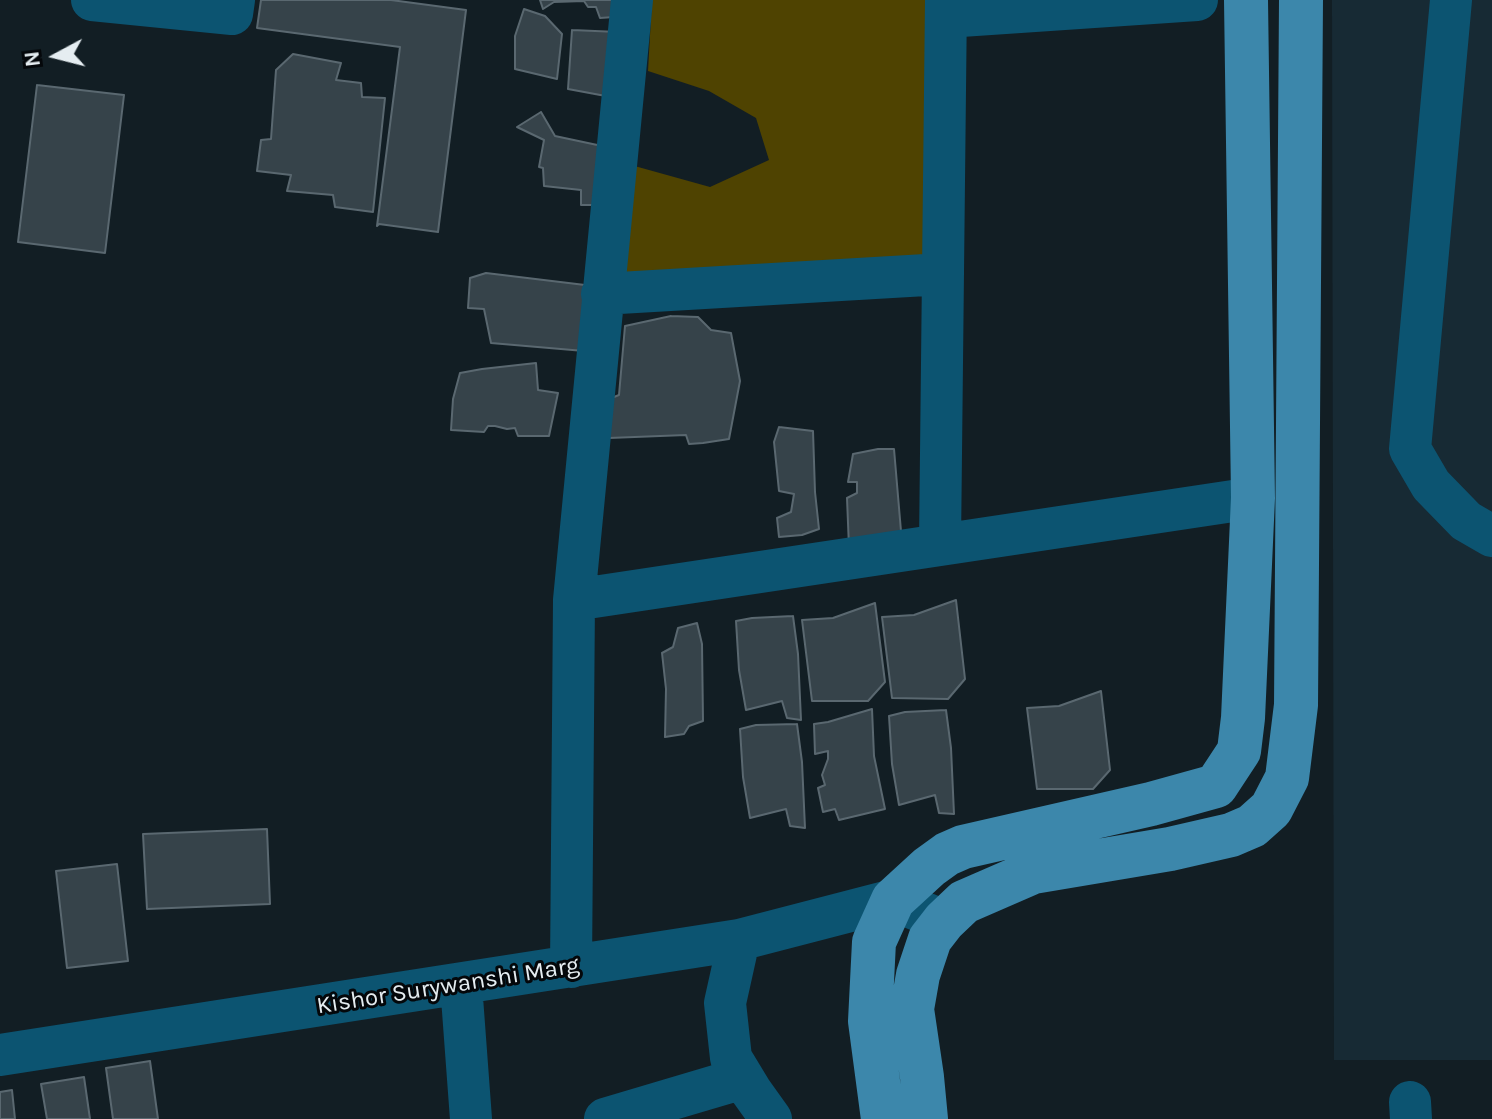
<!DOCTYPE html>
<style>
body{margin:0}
#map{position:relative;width:1492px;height:1119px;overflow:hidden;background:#121e24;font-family:Karla,sans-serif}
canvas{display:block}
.north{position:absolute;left:16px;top:16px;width:80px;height:80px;-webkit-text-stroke:6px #04070a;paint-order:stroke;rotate:263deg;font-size:22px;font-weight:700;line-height:32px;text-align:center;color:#e5edf1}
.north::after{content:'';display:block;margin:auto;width:28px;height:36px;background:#e5edf1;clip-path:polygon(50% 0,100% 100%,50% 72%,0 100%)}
</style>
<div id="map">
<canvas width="1492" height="1119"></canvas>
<div class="north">N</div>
</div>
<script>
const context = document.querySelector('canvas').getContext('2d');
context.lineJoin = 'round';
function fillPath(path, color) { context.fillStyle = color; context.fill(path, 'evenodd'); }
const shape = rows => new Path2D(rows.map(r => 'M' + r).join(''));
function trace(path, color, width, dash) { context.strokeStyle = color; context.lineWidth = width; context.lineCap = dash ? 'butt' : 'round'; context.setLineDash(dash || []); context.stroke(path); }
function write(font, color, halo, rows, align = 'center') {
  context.font = font + ' Karla,sans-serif'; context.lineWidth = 6; context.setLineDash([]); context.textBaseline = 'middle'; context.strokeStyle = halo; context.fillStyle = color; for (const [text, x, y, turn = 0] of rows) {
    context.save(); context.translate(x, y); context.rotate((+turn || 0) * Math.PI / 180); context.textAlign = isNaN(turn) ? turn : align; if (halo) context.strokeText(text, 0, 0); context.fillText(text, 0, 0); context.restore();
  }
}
fillPath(shape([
 [1332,0,1492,0,1492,1060,1334,1060]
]), '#172a34');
fillPath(shape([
 [652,0,935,0,934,274,613,285,631,165,710,187,769,160,756,118,709,91,648,71]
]), '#4f4301');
const building = shape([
 [261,0,391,0,466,10,438,232,379,224,377,226,400,47,257,28,261,0],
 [540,0,622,0,614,17,600,18,596,7,588,7,584,1,554,2,543,9,540,0],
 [524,9,545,16,562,34,557,79,515,69,515,36,524,9],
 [572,30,618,32,611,97,568,89,572,30],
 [293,54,341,63,336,80,361,83,362,97,385,98,373,212,335,207,333,195,287,191,291,175,257,171,261,140,271,139,276,70,293,54],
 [37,85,124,95,105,253,18,242,37,85],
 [541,112,555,136,602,146,604,205,581,205,581,190,544,186,543,168,539,167,544,140,517,127,541,112],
 [486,273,585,285,584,351,491,343,484,309,468,308,470,278,486,273],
 [671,316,698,317,711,330,731,333,740,381,729,439,703,443,689,444,686,435,609,438,609,399,619,395,625,326,671,316],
 [536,363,538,390,558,393,549,436,518,436,515,428,507,429,495,426,488,426,484,432,451,430,453,399,460,373,482,369,536,363],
 [779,427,813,431,815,492,819,529,802,535,779,537,777,518,791,512,794,494,779,491,774,442,779,427],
 [878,449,894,449,902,543,849,548,847,498,857,493,857,482,848,482,853,454,878,449],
 [956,600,965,679,948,699,892,698,882,617,914,615,956,600],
 [875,603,885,682,868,701,812,701,802,620,833,618,875,603],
 [793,616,798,654,801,720,787,718,782,701,746,710,739,670,736,621,752,618,793,616],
 [697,623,702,644,703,721,689,726,684,734,665,737,666,689,662,653,673,647,678,628,697,623],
 [1101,691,1110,770,1093,789,1037,789,1027,708,1059,706,1101,691],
 [872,709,874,756,885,809,839,820,835,809,823,812,818,788,825,785,822,775,828,759,828,751,815,754,814,724,828,722,872,709],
 [946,710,951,748,954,814,939,813,935,795,899,805,892,764,889,716,905,712,946,710],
 [797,724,802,762,805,828,790,826,786,809,750,818,743,777,740,729,756,725,797,724],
 [267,829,270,904,147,909,143,834,267,829],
 [117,864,128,961,67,968,56,871,117,864],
 [150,1061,158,1119,113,1119,106,1068,150,1061],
 [84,1077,90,1119,47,1119,41,1084,84,1077],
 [12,1090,15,1119,0,1119,0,1092,12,1090]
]);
fillPath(building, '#36434a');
trace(building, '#5a6870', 2);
trace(shape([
 [92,0,232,14,234,0],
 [1451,0,1410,449,1431,485,1466,521,1492,536],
 [946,17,1197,0],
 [602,294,943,274],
 [940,544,946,0],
 [574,600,1253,498],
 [739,940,725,1003,731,1058,751,1091,771,1119],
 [571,967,574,600,632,0],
 [461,984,471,1119],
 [0,1055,739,940,893,900,944,921],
 [1410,1102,1411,1119],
 [605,1119,743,1078]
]), '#0c5471', 42);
trace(shape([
 [883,1119,870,1021,874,942,893,900,929,867,947,854,963,847,1151,804,1216,786,1239,751,1243,718,1253,498,1246,0],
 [926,1119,922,1077,912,1009,918,975,930,939,944,921,964,902,1033,872,1170,849,1231,835,1252,826,1271,809,1287,778,1296,705,1301,0]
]), '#3c87ab', 44);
write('24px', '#e5edf1', '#04070a', [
 ["Kishor Surywanshi Marg",448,986,-9]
]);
</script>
